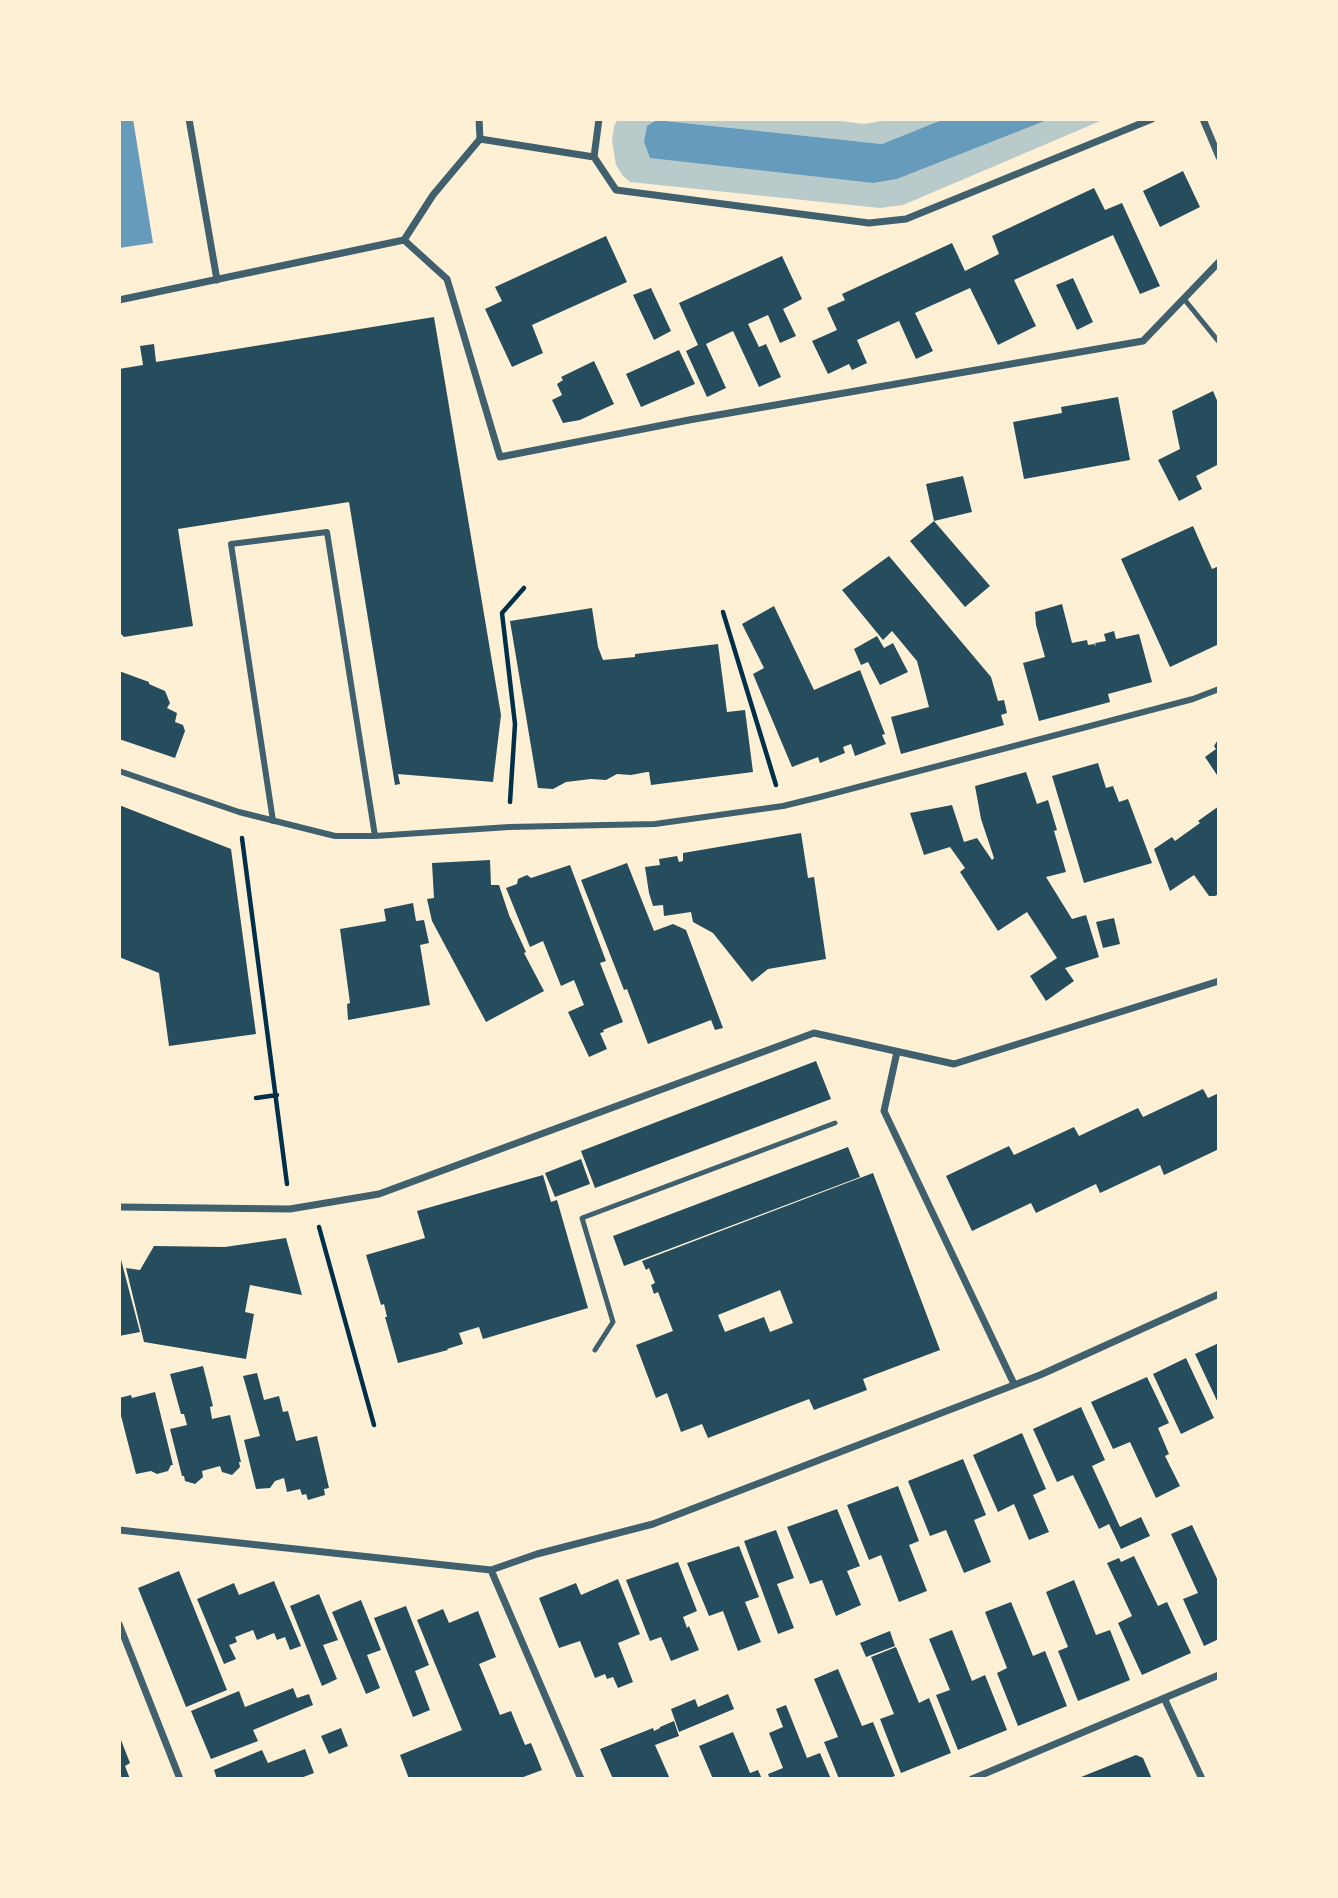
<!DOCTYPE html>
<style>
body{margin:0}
#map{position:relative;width:1338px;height:1898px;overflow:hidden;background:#fdf0d5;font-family:"Source Sans 3",sans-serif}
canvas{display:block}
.frame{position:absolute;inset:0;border:121px solid #fdf0d5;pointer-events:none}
</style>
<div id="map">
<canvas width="1338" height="1898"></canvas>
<div class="frame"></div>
</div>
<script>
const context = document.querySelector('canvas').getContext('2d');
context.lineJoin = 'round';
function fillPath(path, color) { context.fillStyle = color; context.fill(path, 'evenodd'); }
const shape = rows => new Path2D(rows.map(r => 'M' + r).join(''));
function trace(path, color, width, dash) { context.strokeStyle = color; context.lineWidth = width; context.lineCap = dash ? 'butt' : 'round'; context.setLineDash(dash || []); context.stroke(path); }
fillPath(shape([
 [618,119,825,119,864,124,892,119,944,119,882,144,656,120,651,122,874,183,897,179,1050,119,1105,119,903,205,880,208,630,182,623,176,616,165,612,141,614,126]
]), '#b9caca');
fillPath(shape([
 [119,119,133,119,153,243,119,248],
 [944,119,1050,119,897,179,874,183,650,158,644,142,647,126,656,120,882,144]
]), '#669bbc');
fillPath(shape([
 [1183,171,1200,207,1160,227,1143,191],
 [1094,188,1105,210,1122,203,1160,286,1140,294,1113,235,1014,280,1036,326,998,345,970,288,915,313,933,351,916,359,899,321,857,340,867,363,852,370,849,364,828,374,812,341,837,330,827,308,845,300,842,294,952,243,965,271,999,254,992,236],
 [606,236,627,282,532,325,543,353,512,367,485,309,502,301,495,287],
 [782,256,802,299,783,309,796,336,780,343,768,315,748,324,759,347,766,344,781,377,759,387,733,331,706,344,726,388,707,397,686,351,698,345,679,303],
 [1073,278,1093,322,1077,330,1056,285],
 [651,288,671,331,654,340,633,295],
 [434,317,501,715,493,782,398,774,400,784,395,785,349,502,178,529,193,626,124,637,119,632,119,369,143,365,140,346,154,344,156,362],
 [679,350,695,384,641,407,626,374],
 [594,361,614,404,580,420,563,423,552,400,562,395,557,384,563,380,561,377],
 [1213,391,1219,405,1219,464,1196,476,1202,489,1179,501,1158,460,1180,449,1172,411],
 [1118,397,1130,460,1024,479,1013,422,1062,413,1061,407],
 [963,476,972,512,934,521,926,484],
 [934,521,990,586,965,607,910,541],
 [1193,526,1212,569,1219,566,1219,644,1170,667,1121,559],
 [889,556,991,677,998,701,1004,700,1007,713,1001,715,1004,725,901,754,891,717,929,707,917,661,892,631,883,640,842,590],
 [1062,604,1072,643,1087,640,1088,645,1094,644,1096,646,1095,643,1106,641,1104,634,1114,631,1116,639,1139,634,1152,682,1108,694,1110,702,1039,721,1023,663,1045,657,1036,625,1035,612],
 [774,606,814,690,860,670,885,734,882,735,886,744,855,756,851,744,843,747,845,753,820,763,818,757,792,767,753,674,764,668,742,624],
 [592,608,598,647,603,660,635,657,635,654,718,644,727,712,745,710,753,772,651,785,649,772,647,772,631,775,617,774,606,780,591,779,566,782,553,789,538,788,510,621],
 [877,636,884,648,893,643,908,672,880,685,868,662,861,665,854,649],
 [119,671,149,682,149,684,165,691,170,703,167,708,177,713,175,722,183,725,185,731,175,758,119,739],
 [1219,738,1219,778,1205,757,1216,749,1214,746],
 [1098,763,1106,788,1113,786,1119,802,1128,799,1152,863,1084,883,1052,776],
 [1026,772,1037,804,1048,800,1057,830,1054,831,1066,872,1046,877,1072,919,1086,915,1099,957,1065,968,1074,981,1046,1001,1030,976,1057,958,1027,912,998,931,960,872,965,868,950,847,924,855,910,813,952,805,964,842,977,838,992,860,994,858,981,819,975,786],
 [119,805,231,849,256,1034,169,1046,159,973,119,957],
 [1219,806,1219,894,1215,896,1209,896,1194,875,1170,891,1154,849,1172,837,1175,841,1200,823,1198,821],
 [801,833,808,878,814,877,826,959,768,969,752,982,713,933,693,922,691,912,664,916,663,905,653,906,649,893,645,867,660,865,659,859,677,856,679,862,683,861,683,853],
 [490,860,491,885,499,885,509,915,526,952,524,953,544,991,486,1022,432,921,427,899,434,898,432,863],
 [627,863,654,931,673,924,686,930,723,1028,715,1030,711,1020,648,1044,627,989,624,990,581,880],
 [570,865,606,961,600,963,623,1022,603,1030,604,1032,600,1033,607,1049,589,1057,568,1012,584,1005,574,980,561,986,543,941,530,947,506,888,517,884,518,879,527,875,531,878],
 [413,903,416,921,424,920,429,943,420,945,430,1005,348,1020,347,1004,350,1003,340,929,386,921,384,909],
 [1114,918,1120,944,1103,948,1096,922],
 [816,1061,831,1099,595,1188,581,1151],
 [1203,1089,1208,1098,1219,1093,1219,1149,1164,1175,1160,1165,1100,1193,1096,1184,1036,1213,1031,1203,972,1231,946,1176,1009,1146,1014,1155,1074,1127,1079,1136,1138,1108,1143,1117],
 [848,1147,860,1177,624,1266,613,1236],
 [581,1159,590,1184,555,1197,545,1173],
 [873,1173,940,1350,863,1379,867,1390,814,1410,809,1399,708,1438,702,1424,681,1432,667,1393,656,1398,636,1345,673,1331,658,1292,654,1294,651,1285,655,1283,649,1268,646,1270,642,1261],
 [780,1290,793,1323,770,1332,764,1317,725,1332,718,1315],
 [543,1175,551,1202,557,1200,588,1308,483,1339,479,1327,459,1333,463,1344,447,1349,448,1350,398,1363,385,1317,387,1317,384,1304,381,1305,366,1255,425,1238,417,1211],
 [286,1238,302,1295,250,1285,245,1312,254,1314,246,1359,144,1342,126,1268,140,1270,154,1246,225,1247],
 [119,1252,140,1332,119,1336],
 [1219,1343,1219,1405,1195,1354],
 [1186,1358,1214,1418,1181,1434,1153,1374],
 [203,1366,213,1406,210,1407,212,1419,230,1415,241,1462,239,1462,240,1467,232,1475,222,1472,220,1466,202,1471,203,1477,195,1484,185,1481,184,1476,182,1476,170,1429,187,1425,184,1414,181,1414,170,1374],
 [257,1373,264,1400,279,1396,283,1412,288,1411,296,1441,317,1436,329,1488,324,1489,325,1495,308,1500,306,1494,302,1495,300,1489,287,1492,284,1478,275,1481,270,1488,256,1489,244,1440,260,1436,243,1376],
 [1147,1377,1169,1423,1158,1428,1169,1454,1165,1456,1180,1486,1156,1498,1130,1442,1113,1449,1091,1402],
 [155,1392,173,1465,171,1465,168,1471,157,1474,151,1471,136,1474,119,1408,119,1398,131,1395,132,1398],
 [1081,1407,1105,1460,1092,1466,1120,1527,1141,1517,1150,1536,1121,1549,1109,1524,1099,1529,1073,1475,1057,1482,1033,1429],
 [1022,1433,1046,1489,1033,1495,1049,1532,1029,1540,1014,1504,998,1512,973,1455],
 [963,1459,986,1515,974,1520,991,1562,964,1573,946,1530,930,1536,908,1481],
 [898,1486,919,1541,909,1545,927,1591,899,1602,881,1555,869,1560,847,1505],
 [837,1509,860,1566,847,1571,861,1605,836,1616,822,1580,810,1584,787,1527],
 [1192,1525,1219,1583,1219,1639,1204,1646,1183,1599,1198,1593,1171,1534],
 [776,1530,794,1578,777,1584,794,1628,778,1634,744,1541],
 [739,1546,759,1597,745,1602,761,1642,738,1651,723,1611,709,1616,687,1563],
 [1134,1556,1158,1606,1167,1602,1191,1653,1142,1675,1118,1623,1132,1616,1107,1563,1119,1558,1121,1562],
 [678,1562,697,1611,683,1617,687,1628,689,1626,699,1650,671,1661,661,1637,650,1641,626,1580],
 [179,1571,227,1690,186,1707,138,1588],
 [618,1579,640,1634,618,1643,633,1682,618,1688,613,1677,607,1679,605,1674,595,1678,580,1641,559,1648,539,1598,576,1583,581,1595],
 [1074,1580,1096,1635,1110,1630,1130,1680,1078,1701,1058,1651,1068,1647,1046,1592],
 [274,1581,301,1646,290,1650,285,1637,277,1640,274,1633,257,1640,253,1630,235,1637,237,1642,229,1645,236,1659,224,1664,197,1599,234,1583,239,1595],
 [319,1594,338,1640,323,1645,337,1679,322,1686,290,1606],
 [361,1600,381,1650,367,1655,380,1688,366,1694,332,1612],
 [1011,1602,1033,1656,1045,1651,1067,1706,1018,1726,997,1673,1007,1668,985,1612],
 [406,1606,429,1665,415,1671,430,1710,413,1717,374,1618],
 [443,1609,449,1623,478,1611,496,1657,479,1664,500,1715,511,1711,525,1745,531,1743,542,1770,518,1779,409,1779,400,1755,462,1730,417,1620],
 [952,1630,972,1681,985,1675,1007,1730,958,1750,936,1695,950,1690,929,1639],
 [890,1631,895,1646,866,1657,860,1643],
 [896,1647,919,1703,929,1698,951,1753,901,1773,880,1719,894,1714,871,1657],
 [838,1669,862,1726,873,1722,895,1776,886,1779,839,1779,824,1742,838,1737,814,1679],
 [293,1688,297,1698,309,1694,313,1705,253,1730,258,1741,211,1759,191,1711,239,1691,245,1707],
 [728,1694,734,1709,679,1732,671,1709,695,1699,698,1707],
 [786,1705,807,1758,820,1753,831,1779,770,1779,768,1774,783,1768,769,1733,783,1727,776,1709],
 [674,1721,679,1736,655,1745,670,1779,613,1779,600,1749,653,1728,654,1731,660,1728,660,1727],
 [341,1728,348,1746,329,1754,321,1736],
 [733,1732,750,1773,758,1770,762,1779,713,1779,699,1746],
 [119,1735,130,1763,125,1766,130,1779,119,1779],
 [305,1749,314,1773,298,1779,217,1779,214,1770,262,1750,268,1763],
 [1136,1755,1143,1758,1152,1779,1076,1779]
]), '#264d5e');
trace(shape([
 [723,612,776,785],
 [510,802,515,724,502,613,524,588],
 [242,838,287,1184],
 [256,1098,277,1095],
 [319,1227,374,1425]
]), '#003049', 4.5);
trace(shape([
 [1184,299,1219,342],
 [595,1350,613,1322,582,1218,835,1123]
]), '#3f606c', 5);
trace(shape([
 [119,771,239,812,335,836,375,836,509,827,655,824,783,806,820,797,1193,699,1219,689],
 [273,821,231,544,327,532,375,836]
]), '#3f606c', 6);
trace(shape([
 [189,119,217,280],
 [479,119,480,139],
 [599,119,594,157,616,190,869,223,906,219,1152,119],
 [1203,119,1219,157],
 [480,139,594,157],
 [404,240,447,279,500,457,689,420,1143,341,1219,262],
 [119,300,404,240,433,195,480,139],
 [897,1052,884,1111,1014,1384],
 [119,1207,290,1209,379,1194,814,1033,954,1064,1219,981],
 [119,1530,491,1570,537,1554,653,1524,1040,1375,1219,1294],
 [491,1570,581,1779],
 [119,1624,180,1779],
 [1165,1700,1202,1779],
 [972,1779,1219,1675]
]), '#3f606c', 7);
</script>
